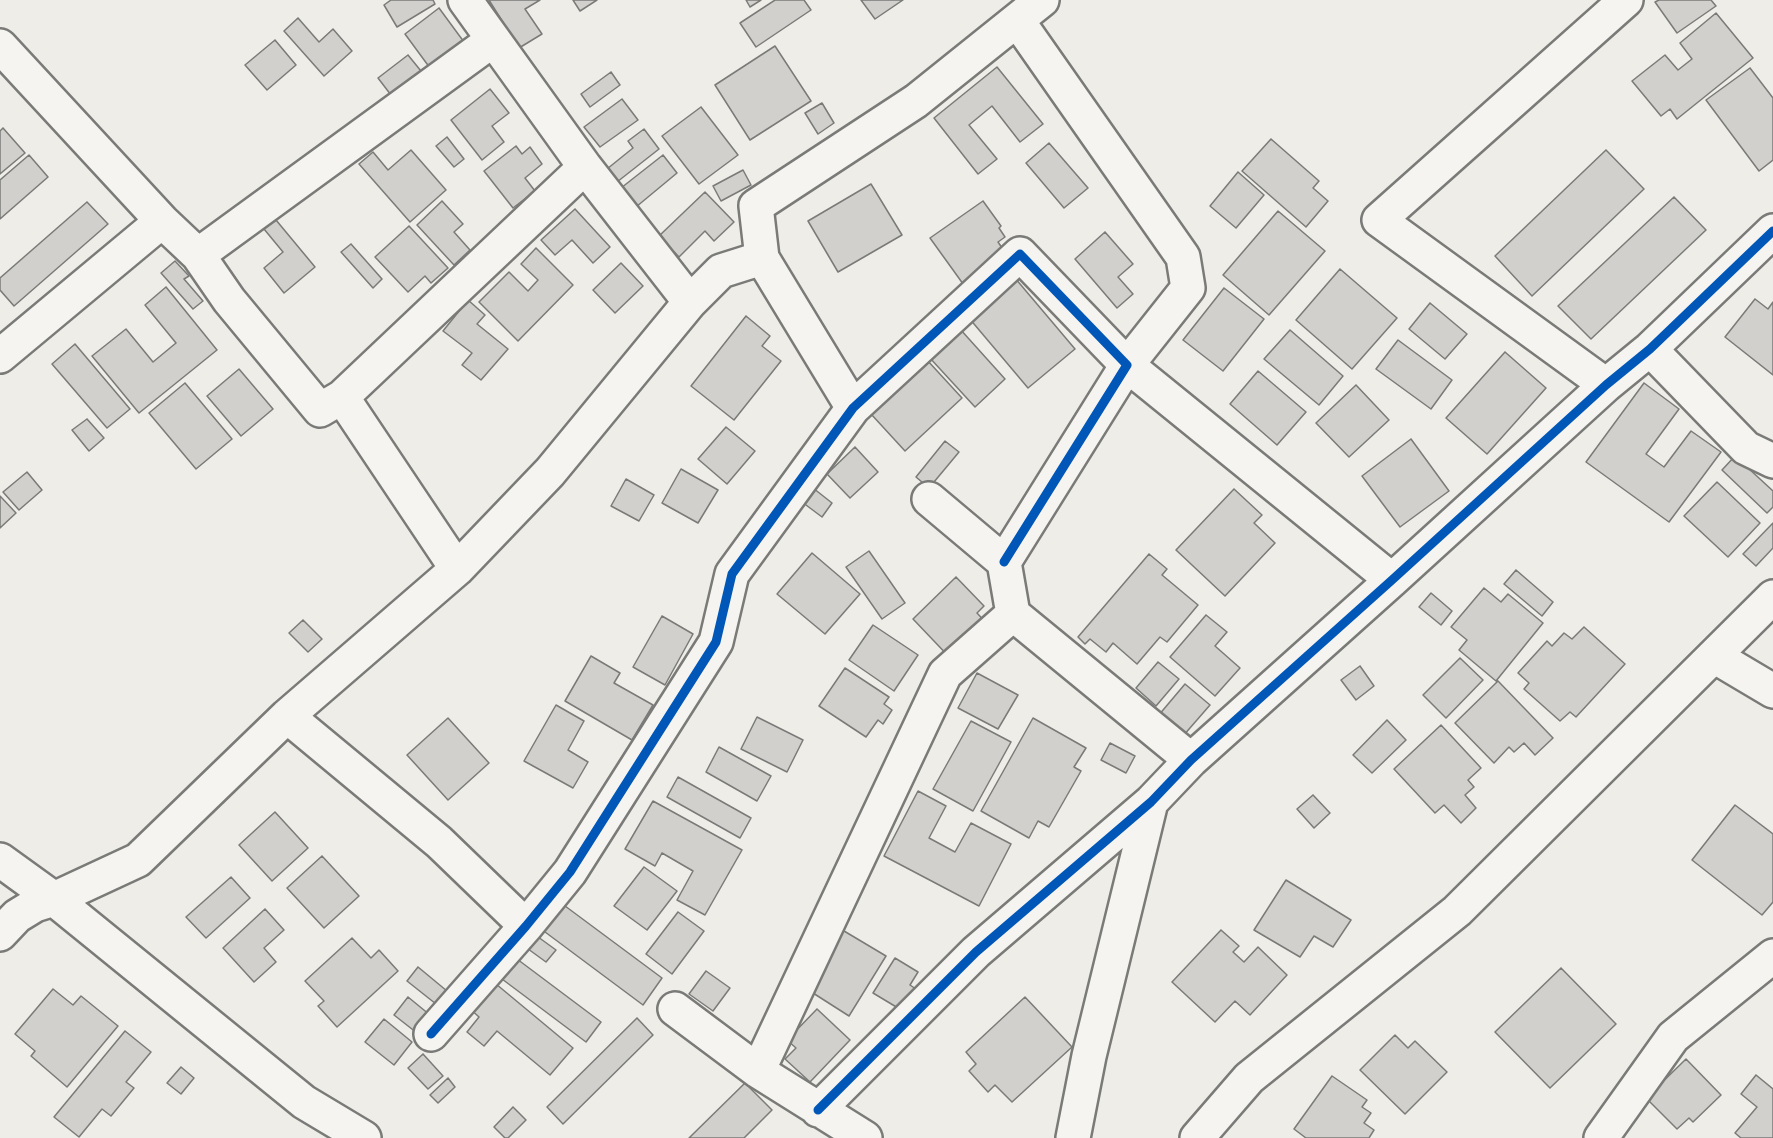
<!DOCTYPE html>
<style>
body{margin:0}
canvas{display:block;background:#eeede8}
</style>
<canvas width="1773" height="1138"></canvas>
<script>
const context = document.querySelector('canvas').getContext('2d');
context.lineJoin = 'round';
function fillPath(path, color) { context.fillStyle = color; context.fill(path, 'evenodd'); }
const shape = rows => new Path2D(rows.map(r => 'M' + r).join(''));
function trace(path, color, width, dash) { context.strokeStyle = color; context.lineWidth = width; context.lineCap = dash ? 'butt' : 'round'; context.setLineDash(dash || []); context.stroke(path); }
const building = shape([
 [391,0,433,0,435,4,397,27,384,5,391,0],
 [489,0,540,0,525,9,542,34,519,48,489,0],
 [573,0,597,0,580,11,573,0],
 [746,0,761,0,750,7,746,0],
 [775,0,804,0,811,10,756,47,740,23,775,0],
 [861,0,903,0,875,19,861,0],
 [1659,0,1711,0,1716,6,1677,33,1655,2,1659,0],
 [439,8,464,42,430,68,405,34,439,8],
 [1716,13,1753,58,1677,119,1670,109,1661,116,1632,81,1665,55,1678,70,1692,59,1680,43,1716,13],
 [298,18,319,42,333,29,352,51,324,76,284,31,298,18],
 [275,40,296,65,267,90,245,65,275,40],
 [775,46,811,101,750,140,715,85,775,46],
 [408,55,421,71,391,95,378,78,408,55],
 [997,67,1043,124,1020,142,992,106,969,125,997,159,978,174,934,118,997,67],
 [1750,68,1773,98,1773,160,1759,171,1706,100,1750,68],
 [611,72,620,85,590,107,581,94,611,72],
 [490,89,509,113,492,126,504,142,482,160,451,120,490,89],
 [622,99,638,120,600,147,584,127,622,99],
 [822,103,834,123,818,134,805,113,822,103],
 [701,107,738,155,699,184,662,136,701,107],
 [3,128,25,153,0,174,0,131,3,128],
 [644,129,659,149,617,182,607,169,633,148,628,141,644,129],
 [447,137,464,159,454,167,436,146,447,137],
 [1271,139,1319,181,1313,188,1328,201,1306,227,1242,171,1271,139],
 [1049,143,1088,188,1064,208,1026,163,1049,143],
 [516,146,522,154,530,147,542,164,525,178,535,191,513,208,484,171,516,146],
 [411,150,446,190,410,222,359,164,373,152,388,170,411,150],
 [1606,150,1644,189,1532,296,1495,256,1606,150],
 [29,155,48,177,0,219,0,180,29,155],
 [663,155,677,173,636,207,621,188,663,155],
 [743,170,751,185,721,201,713,186,743,170],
 [1238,172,1264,195,1236,228,1210,206,1238,172],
 [871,184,902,235,838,272,808,221,871,184],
 [705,192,734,222,714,241,705,231,679,257,659,236,705,192],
 [1674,197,1706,230,1591,339,1558,306,1674,197],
 [442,201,463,224,454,232,470,250,454,265,417,225,442,201],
 [983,201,1001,226,999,228,1005,237,998,242,1009,258,966,288,930,238,983,201],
 [87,202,108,224,14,306,0,290,0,278,87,202],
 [575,209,610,247,593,263,572,240,555,255,541,240,575,209],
 [1278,211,1325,251,1269,315,1223,275,1278,211],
 [276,220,315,267,284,293,264,268,283,252,264,229,276,220],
 [409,226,448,268,431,283,425,276,408,292,375,257,409,226],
 [1105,232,1133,264,1118,277,1133,294,1117,308,1075,259,1105,232],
 [351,244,382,279,373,288,341,252,351,244],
 [536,248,573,285,518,341,479,302,509,272,528,291,538,280,521,264,536,248],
 [175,261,189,276,184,279,203,301,193,309,161,273,175,261],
 [621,263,643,286,615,313,593,290,621,263],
 [1340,269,1397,318,1352,369,1296,320,1340,269],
 [1015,278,1075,349,1028,388,969,318,1015,278],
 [166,287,217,350,139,413,92,356,126,329,153,362,176,343,145,305,166,287],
 [1224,288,1264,319,1223,371,1183,340,1224,288],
 [1755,299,1768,309,1773,302,1773,375,1725,337,1755,299],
 [468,300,485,315,477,324,508,349,481,380,462,365,472,353,443,331,468,300],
 [1430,303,1467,334,1445,359,1409,329,1430,303],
 [746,316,770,336,762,346,781,361,734,420,691,386,746,316],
 [960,329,1005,379,975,407,929,357,960,329],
 [1290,330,1343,376,1319,405,1264,359,1290,330],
 [1398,340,1452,380,1431,409,1376,369,1398,340],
 [75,344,130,409,107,428,52,364,75,344],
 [1505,352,1546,388,1487,454,1446,418,1505,352],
 [927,360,962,398,905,451,871,414,927,360],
 [239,369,273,409,241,436,207,396,239,369],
 [1258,371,1306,412,1277,445,1230,404,1258,371],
 [185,383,232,439,196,469,149,413,185,383],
 [1644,383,1679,409,1646,454,1664,467,1691,431,1721,452,1669,522,1586,462,1644,383],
 [1356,385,1389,420,1349,457,1316,423,1356,385],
 [87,419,104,438,89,451,72,430,87,419],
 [726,427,755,451,727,484,698,459,726,427],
 [1411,439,1449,491,1400,527,1362,476,1411,439],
 [945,441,959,452,929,488,916,477,945,441],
 [855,447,878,472,850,498,827,474,855,447],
 [1735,456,1773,491,1773,507,1767,513,1722,470,1735,456],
 [681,469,718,490,698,523,662,503,681,469],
 [27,472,42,490,19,510,3,492,27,472],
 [626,479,654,495,639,521,611,506,626,479],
 [1717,482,1760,523,1728,557,1684,516,1717,482],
 [813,488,832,503,822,517,802,502,813,488],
 [1234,489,1262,515,1254,523,1275,543,1225,596,1176,550,1234,489],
 [0,496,16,513,0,528,0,496],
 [1773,523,1773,548,1756,566,1743,554,1773,523],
 [869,551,905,603,882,619,846,567,869,551],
 [812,553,860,594,825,634,777,594,812,553],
 [1149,554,1167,569,1162,575,1198,605,1167,642,1160,637,1137,664,1113,643,1106,652,1090,639,1085,644,1078,637,1149,554],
 [1516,570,1553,602,1542,616,1504,584,1516,570],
 [956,577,984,606,977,613,990,627,954,662,913,619,956,577],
 [1484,588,1501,602,1508,594,1543,623,1496,681,1459,650,1467,640,1451,627,1484,588],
 [1431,593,1452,611,1441,625,1419,607,1431,593],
 [1206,615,1227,632,1215,646,1240,668,1215,696,1170,657,1206,615],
 [662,616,693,634,665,685,633,667,662,616],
 [303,620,322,639,308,652,289,633,303,620],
 [873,625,918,655,894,691,849,660,873,625],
 [1584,627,1625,664,1576,717,1570,712,1560,721,1524,689,1529,683,1518,673,1547,641,1552,646,1564,633,1572,639,1584,627],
 [591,656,620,673,614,683,653,705,632,740,565,701,591,656],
 [1460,658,1483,680,1446,718,1423,695,1460,658],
 [1158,662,1179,679,1156,706,1136,688,1158,662],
 [1360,666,1374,686,1356,700,1341,680,1360,666],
 [845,668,889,697,884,704,892,710,883,724,878,720,866,737,819,706,845,668],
 [977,673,1018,695,998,729,958,708,977,673],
 [1498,681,1553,738,1535,755,1524,743,1514,752,1509,747,1494,763,1455,723,1498,681],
 [1185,684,1210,705,1183,736,1158,716,1185,684],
 [556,705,584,721,568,750,588,762,573,788,524,761,556,705],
 [757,717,803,740,787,772,741,749,757,717],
 [448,718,489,763,448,800,407,755,448,718],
 [1033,718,1086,748,1074,767,1081,771,1049,827,1038,821,1029,838,981,811,1033,718],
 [1387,720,1406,740,1372,773,1353,755,1387,720],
 [971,721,1011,742,973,811,933,789,971,721],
 [1441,725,1481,768,1468,780,1474,787,1465,795,1476,808,1461,823,1444,805,1435,813,1394,769,1441,725],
 [1110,743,1135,756,1126,773,1101,760,1110,743],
 [719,747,771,776,757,801,706,772,719,747],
 [678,777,751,818,740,838,667,797,678,777],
 [918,791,946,806,929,838,955,852,971,823,1011,844,979,906,884,856,918,791],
 [1313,795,1330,813,1314,828,1297,809,1313,795],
 [653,801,742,850,705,915,677,900,693,871,662,853,655,866,625,849,653,801],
 [1735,805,1773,834,1773,902,1762,915,1692,860,1735,805],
 [275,812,308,848,272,881,239,845,275,812],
 [322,856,359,896,324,928,287,888,322,856],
 [644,867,677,891,647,930,614,906,644,867],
 [231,877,250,898,206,938,186,917,231,877],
 [1286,880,1351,920,1333,947,1314,936,1300,957,1254,930,1286,880],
 [557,900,662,978,643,1005,537,926,557,900],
 [265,909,284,930,264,948,276,962,254,982,223,948,265,909],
 [678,912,704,931,672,974,646,954,678,912],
 [839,928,886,956,849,1016,802,986,839,928],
 [1221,930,1239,946,1233,952,1244,962,1258,947,1287,975,1250,1015,1235,1001,1215,1022,1172,982,1221,930],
 [534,934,556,950,546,962,524,946,534,934],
 [352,938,371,958,379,950,398,971,337,1027,318,1006,324,1001,305,981,352,938],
 [509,953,601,1022,586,1042,494,973,509,953],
 [895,958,918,972,910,985,916,989,903,1011,873,993,895,958],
 [418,967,447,991,436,1004,407,981,418,967],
 [1561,968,1616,1024,1550,1088,1495,1032,1561,968],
 [706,971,730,988,713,1011,689,994,706,971],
 [490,979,573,1048,550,1075,497,1031,484,1046,467,1032,479,1017,467,1006,490,979],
 [53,989,73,1005,81,996,118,1026,67,1087,31,1056,35,1051,15,1034,53,989],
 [408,997,430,1015,417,1033,394,1015,408,997],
 [1025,997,1072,1047,1012,1102,995,1085,988,1092,969,1071,976,1064,966,1052,1025,997],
 [817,1009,850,1040,810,1082,785,1059,796,1048,787,1040,817,1009],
 [637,1018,653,1035,563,1124,547,1107,637,1018],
 [384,1019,412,1042,394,1065,365,1042,384,1019],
 [125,1031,151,1052,126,1082,134,1088,111,1116,102,1109,79,1137,54,1117,125,1031],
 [1395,1035,1408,1048,1415,1041,1447,1072,1405,1114,1360,1070,1395,1035],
 [423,1054,443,1076,428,1089,408,1068,423,1054],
 [1686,1059,1721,1095,1693,1122,1689,1118,1677,1129,1646,1098,1686,1059],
 [181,1067,194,1078,181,1094,167,1083,181,1067],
 [1756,1075,1773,1089,1773,1138,1741,1138,1735,1133,1757,1107,1741,1094,1756,1075],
 [1332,1076,1367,1100,1362,1107,1371,1113,1364,1123,1374,1130,1369,1138,1306,1138,1294,1129,1332,1076],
 [448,1078,455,1087,438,1103,430,1095,448,1078],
 [745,1083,772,1110,744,1138,689,1138,745,1083],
 [513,1107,526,1120,508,1138,505,1138,494,1127,513,1107]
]);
fillPath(building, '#d1d0cc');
trace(building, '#7a7a78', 1.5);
const street = shape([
 [465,0,585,167,690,302],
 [1017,20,1183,257,1188,288,1127,365,1392,580],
 [0,46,162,221,198,255,229,300,320,410,342,397],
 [198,255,493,40],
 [762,258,756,206,916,101,1042,0],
 [1650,349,1746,448,1773,461],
 [0,356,162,221],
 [1606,385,1379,220,1626,0],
 [929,499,1004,562,1013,614,1191,760],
 [457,569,342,397,585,167],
 [1714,656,1773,691],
 [287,716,439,842,526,926],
 [0,860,54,899,304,1102,364,1138],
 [0,934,17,916,35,905,54,899,138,860,287,716,457,569,550,472,690,302,721,271,762,258,853,408],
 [675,1009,758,1071,865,1138],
 [431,1034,526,926,570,872,716,642,732,574,853,408,1020,254,1127,365,1004,562],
 [758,1071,945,674,1013,614],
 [818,1110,976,952,1151,802,1191,760,1392,580,1606,385,1650,349,1773,231],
 [1073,1138,1089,1056,1151,802],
 [1197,1138,1249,1078,1457,911,1773,597],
 [1601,1138,1673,1037,1773,956]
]);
trace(street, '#7a7a78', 38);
trace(street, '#f5f4f0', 33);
trace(shape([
 [431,1034,526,926,570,872,716,642,732,574,853,408,1020,254,1127,365,1004,562],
 [818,1110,976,952,1151,802,1191,760,1392,580,1606,385,1650,349,1773,231]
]), '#0057b8', 9);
</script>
